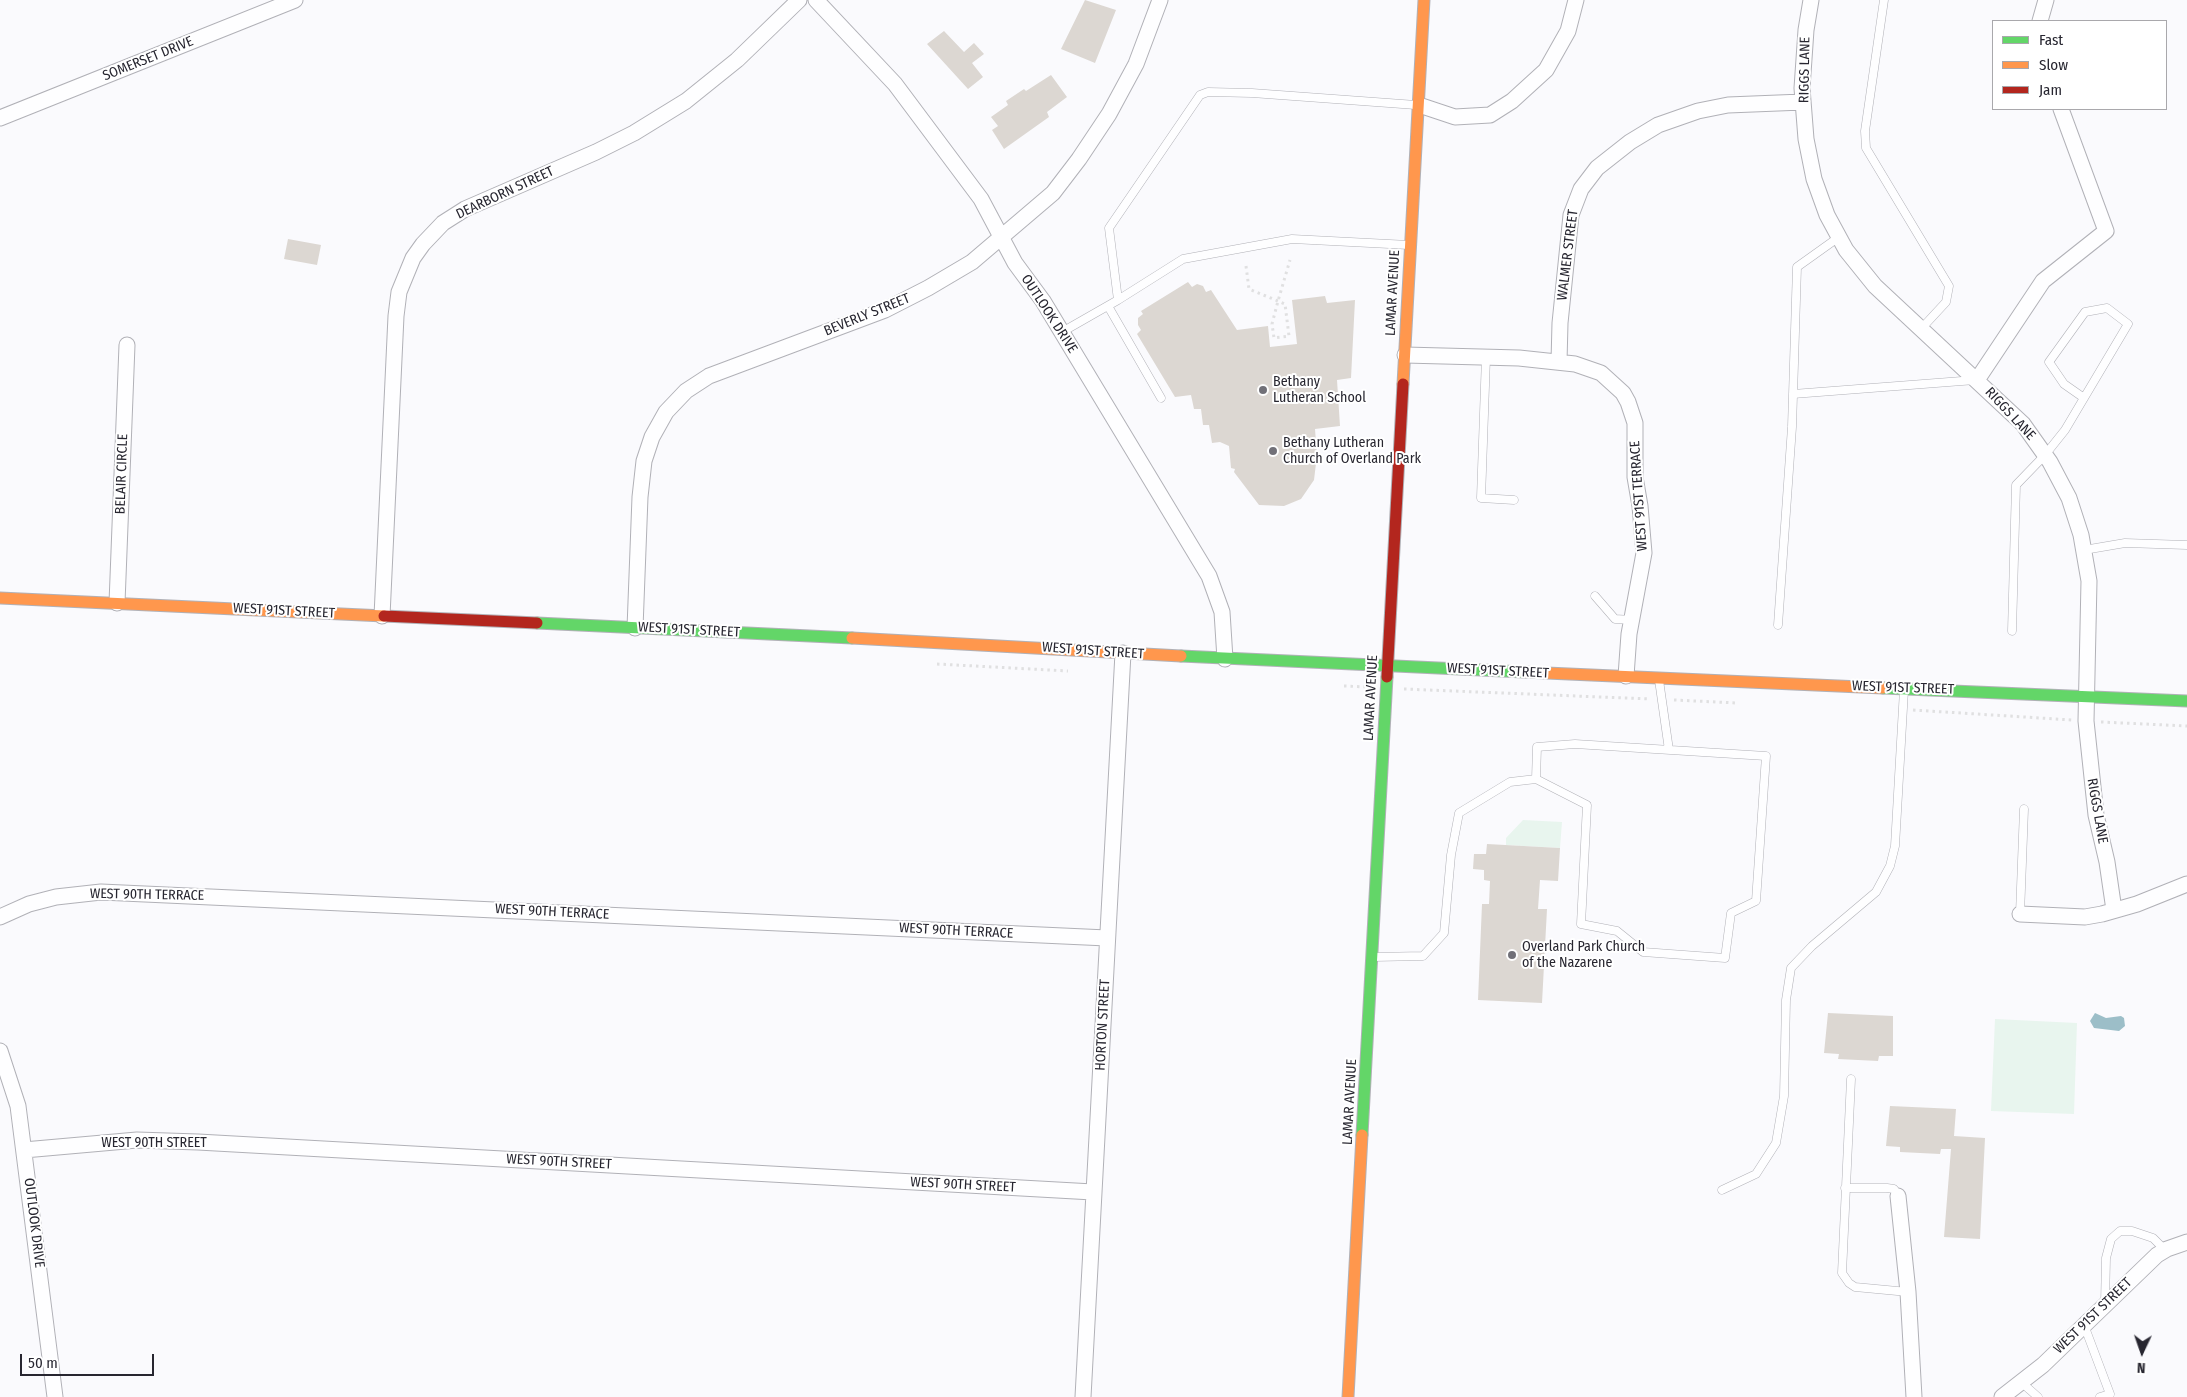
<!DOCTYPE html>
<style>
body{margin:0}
#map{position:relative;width:2187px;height:1397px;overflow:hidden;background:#fafafd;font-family:"Fira Sans Condensed",sans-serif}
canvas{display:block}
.legend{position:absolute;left:1992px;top:20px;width:175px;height:90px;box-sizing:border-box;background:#fff;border:1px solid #a9a8ac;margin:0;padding:6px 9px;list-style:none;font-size:15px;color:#272630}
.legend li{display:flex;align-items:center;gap:10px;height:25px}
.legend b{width:25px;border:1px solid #a9a8ac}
.north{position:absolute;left:2117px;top:1327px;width:50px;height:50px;-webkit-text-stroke:4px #fff;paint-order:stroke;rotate:183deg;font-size:14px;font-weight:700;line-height:20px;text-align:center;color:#272630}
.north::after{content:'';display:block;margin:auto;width:18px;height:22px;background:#272630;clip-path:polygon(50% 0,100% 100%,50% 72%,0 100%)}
.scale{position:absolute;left:20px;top:1354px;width:134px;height:22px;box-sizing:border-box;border:2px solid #272630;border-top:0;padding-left:6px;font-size:15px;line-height:18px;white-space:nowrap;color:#272630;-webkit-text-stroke:4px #fff;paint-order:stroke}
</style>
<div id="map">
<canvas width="2187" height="1397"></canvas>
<ul class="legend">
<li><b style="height:6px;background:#63d668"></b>Fast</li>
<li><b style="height:6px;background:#ff974d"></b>Slow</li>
<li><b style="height:6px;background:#b3261e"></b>Jam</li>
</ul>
<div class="north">N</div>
<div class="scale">50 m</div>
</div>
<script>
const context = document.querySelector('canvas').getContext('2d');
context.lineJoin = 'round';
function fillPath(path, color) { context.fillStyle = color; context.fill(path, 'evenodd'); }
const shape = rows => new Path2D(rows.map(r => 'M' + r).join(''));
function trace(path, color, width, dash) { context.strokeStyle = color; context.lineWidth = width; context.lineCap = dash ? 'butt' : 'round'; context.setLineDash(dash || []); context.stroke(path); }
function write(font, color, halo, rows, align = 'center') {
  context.font = font + ' "Fira Sans Condensed",sans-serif'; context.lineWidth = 4; context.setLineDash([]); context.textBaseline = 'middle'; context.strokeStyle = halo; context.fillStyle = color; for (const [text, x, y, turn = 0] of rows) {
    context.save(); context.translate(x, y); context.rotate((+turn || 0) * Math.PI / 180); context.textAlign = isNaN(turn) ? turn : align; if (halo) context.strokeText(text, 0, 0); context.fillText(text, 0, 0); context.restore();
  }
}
fillPath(shape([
 [1523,820,1562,822,1560,848,1506,845,1506,838],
 [1995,1019,2077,1023,2074,1114,1991,1111]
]), '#e8f5ee');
fillPath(shape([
 [2095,1013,2106,1018,2121,1016,2124,1018,2125,1026,2119,1031,2094,1028,2090,1021]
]), '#9cbec8');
fillPath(shape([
 [1085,0,1116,10,1095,63,1061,49],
 [944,31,964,52,974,43,984,54,972,63,983,77,968,89,927,44],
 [1051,75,1067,97,1047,112,1049,117,1004,149,992,130,998,126,991,117,1008,105,1006,101,1024,89,1026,91],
 [288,239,321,245,317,265,284,259],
 [1188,282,1192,287,1197,284,1203,286,1206,292,1211,290,1237,330,1268,326,1270,347,1297,344,1292,300,1325,296,1327,303,1355,300,1351,378,1337,380,1340,426,1315,429,1317,455,1314,480,1301,499,1284,506,1259,505,1234,472,1235,469,1231,468,1229,446,1220,442,1212,443,1209,425,1203,425,1201,409,1194,409,1191,395,1175,397,1137,334,1141,330,1138,325,1138,318,1143,314,1141,311],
 [1487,844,1560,848,1558,881,1540,880,1538,909,1547,909,1542,1003,1478,1000,1482,904,1489,904,1490,881,1484,880,1484,870,1473,869,1474,854,1486,854],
 [1828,1013,1893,1016,1893,1056,1879,1056,1878,1061,1838,1059,1839,1054,1824,1053],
 [1890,1106,1956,1109,1954,1136,1985,1138,1980,1239,1944,1237,1951,1149,1941,1149,1940,1154,1900,1152,1900,1147,1886,1146]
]), '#dcd7d2');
const lane = shape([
 [1884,0,1865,131,1866,148,1949,286,1946,302,1921,329],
 [1118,300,1183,259,1292,239,1409,245],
 [1108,306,1161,398],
 [1062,332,1118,300,1109,228,1200,95,1208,92,1252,93,1416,105],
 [1486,357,1481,498,1514,500],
 [1793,394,1975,380],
 [2084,550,2125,543,2187,545],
 [1595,596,1615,619,1632,620],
 [1778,625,1792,427,1797,267,1839,237],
 [2012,631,2016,485,2045,455,2065,430,2084,398,2128,324,2107,308,2085,312,2049,362,2064,384,2084,398],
 [1659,680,1669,750],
 [2020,914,2024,809],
 [1374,957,1423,956,1444,933,1451,855,1459,813,1510,782,1536,779,1537,747,1575,744,1766,756,1756,901,1731,913,1725,958,1643,952,1617,931,1581,924,1587,805,1536,779],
 [1851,1079,1842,1273,1849,1283,1855,1287,1908,1292],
 [1845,1188,1887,1188,1894,1189,1898,1196],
 [1722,1190,1756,1174,1776,1143,1784,1096,1786,1000,1791,968,1812,946,1876,892,1890,866,1895,846,1904,690],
 [2105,1304,2106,1258,2111,1239,2120,1231,2132,1231,2153,1238,2165,1250],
 [2084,1325,2110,1394,2100,1397],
 [2021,1382,2038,1397]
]);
const street = shape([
 [816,0,895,84,981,199,1015,263,1043,301,1209,576,1222,612,1225,659],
 [1811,0,1806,30,1802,88,1806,139,1814,179,1827,215,1846,250,1875,286,2023,424,2050,462,2069,498,2081,535,2089,581,2086,721,2096,815,2107,862,2114,910],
 [2040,21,2046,0],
 [1419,105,1455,117,1490,115,1512,101,1546,70,1568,31,1576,0],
 [0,118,295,0],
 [1405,355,1519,358,1575,364,1601,373,1623,393,1628,402,1635,423,1635,477,1640,506,1644,553,1629,634,1626,676],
 [1559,362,1560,323,1571,215,1581,189,1597,168,1630,142,1658,125,1698,111,1728,105,1803,102],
 [1977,380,2043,281,2106,231,2061,109],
 [117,603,127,345],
 [382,616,396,316,399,292,413,258,423,244,443,223,465,209,596,152,634,133,686,101,737,60,799,0],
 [635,628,640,497,644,461,652,437,666,412,686,391,709,376,885,310,928,288,972,262,1053,193,1079,159,1109,114,1136,64,1160,0],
 [2020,914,2085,917,2102,914,2137,904,2187,884],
 [0,917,29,904,56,897,101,892,1107,938],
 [0,1051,18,1106,55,1397],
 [24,1150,137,1140,198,1142,1093,1192],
 [1898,1196,1908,1292,1914,1397],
 [1083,1397,1123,653],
 [2002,1397,2043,1365,2157,1255,2167,1249,2187,1242]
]);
const fast = shape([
 [537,623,852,638],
 [1181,656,1524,672],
 [1883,688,2187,701],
 [1362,1135,1387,677]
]);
const slow = shape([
 [1403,384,1424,0],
 [0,598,384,616],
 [852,638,1181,656],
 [1524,672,1883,688],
 [1348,1397,1362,1135]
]);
const jam = shape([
 [384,616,537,623],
 [1387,677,1403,384]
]);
trace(lane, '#b1b1b7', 9);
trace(street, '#b1b1b7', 17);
trace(fast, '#b1b1b7', 13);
trace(slow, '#b1b1b7', 13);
trace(jam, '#b1b1b7', 13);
trace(shape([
 [1246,266,1249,289,1278,301,1285,304,1289,336,1274,338,1272,324,1278,301,1290,260],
 [937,664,1068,671],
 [1344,686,1368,687],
 [1404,689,1650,699],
 [1674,700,1737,703],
 [1913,710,2072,720],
 [2101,722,2187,726]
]), '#e0e0e1', 3, [2.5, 4]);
trace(lane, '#fefeff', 8);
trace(street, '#fefeff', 15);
trace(fast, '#63d668', 11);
trace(slow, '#ff974d', 11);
trace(jam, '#b3261e', 11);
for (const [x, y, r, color] of [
 [1263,390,5,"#717078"],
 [1273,451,5,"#717078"],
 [1512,955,5,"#717078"]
]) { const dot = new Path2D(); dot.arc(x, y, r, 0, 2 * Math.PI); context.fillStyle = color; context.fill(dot); trace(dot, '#fff', 2); }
write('14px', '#272630', '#fff', [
 ["SOMERSET DRIVE",148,59,-22],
 ["RIGGS LANE",1805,70,-89],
 ["DEARBORN STREET",505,193,-25],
 ["WALMER STREET",1568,255,-83],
 ["LAMAR AVENUE",1393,293,-87],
 ["OUTLOOK DRIVE",1049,314,57],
 ["BEVERLY STREET",867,315,-22],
 ["RIGGS LANE",2010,414,47],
 ["BELAIR CIRCLE",122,474,-88],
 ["WEST 91ST TERRACE",1639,496,-94],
 ["WEST 91ST STREET",284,611,3],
 ["WEST 91ST STREET",689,630,3],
 ["WEST 91ST STREET",1093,651,4],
 ["WEST 91ST STREET",1498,671,3],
 ["WEST 91ST STREET",1903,688,2],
 ["LAMAR AVENUE",1371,698,-87],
 ["RIGGS LANE",2097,811,80],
 ["WEST 90TH TERRACE",147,895,1],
 ["WEST 90TH TERRACE",552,912,3],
 ["WEST 90TH TERRACE",956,931,3],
 ["HORTON STREET",1103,1025,-87],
 ["LAMAR AVENUE",1350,1102,-87],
 ["WEST 90TH STREET",154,1143],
 ["WEST 90TH STREET",559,1162,3],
 ["WEST 90TH STREET",963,1185,3],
 ["OUTLOOK DRIVE",34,1223,83],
 ["WEST 91ST STREET",2093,1316,-44]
]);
write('14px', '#272630', '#fff', [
 ["Bethany",1273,382],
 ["Lutheran School",1273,398],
 ["Bethany Lutheran",1283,443],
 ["Church of Overland Park",1283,459],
 ["Overland Park Church",1522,947],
 ["of the Nazarene",1522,963]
], 'left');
</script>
